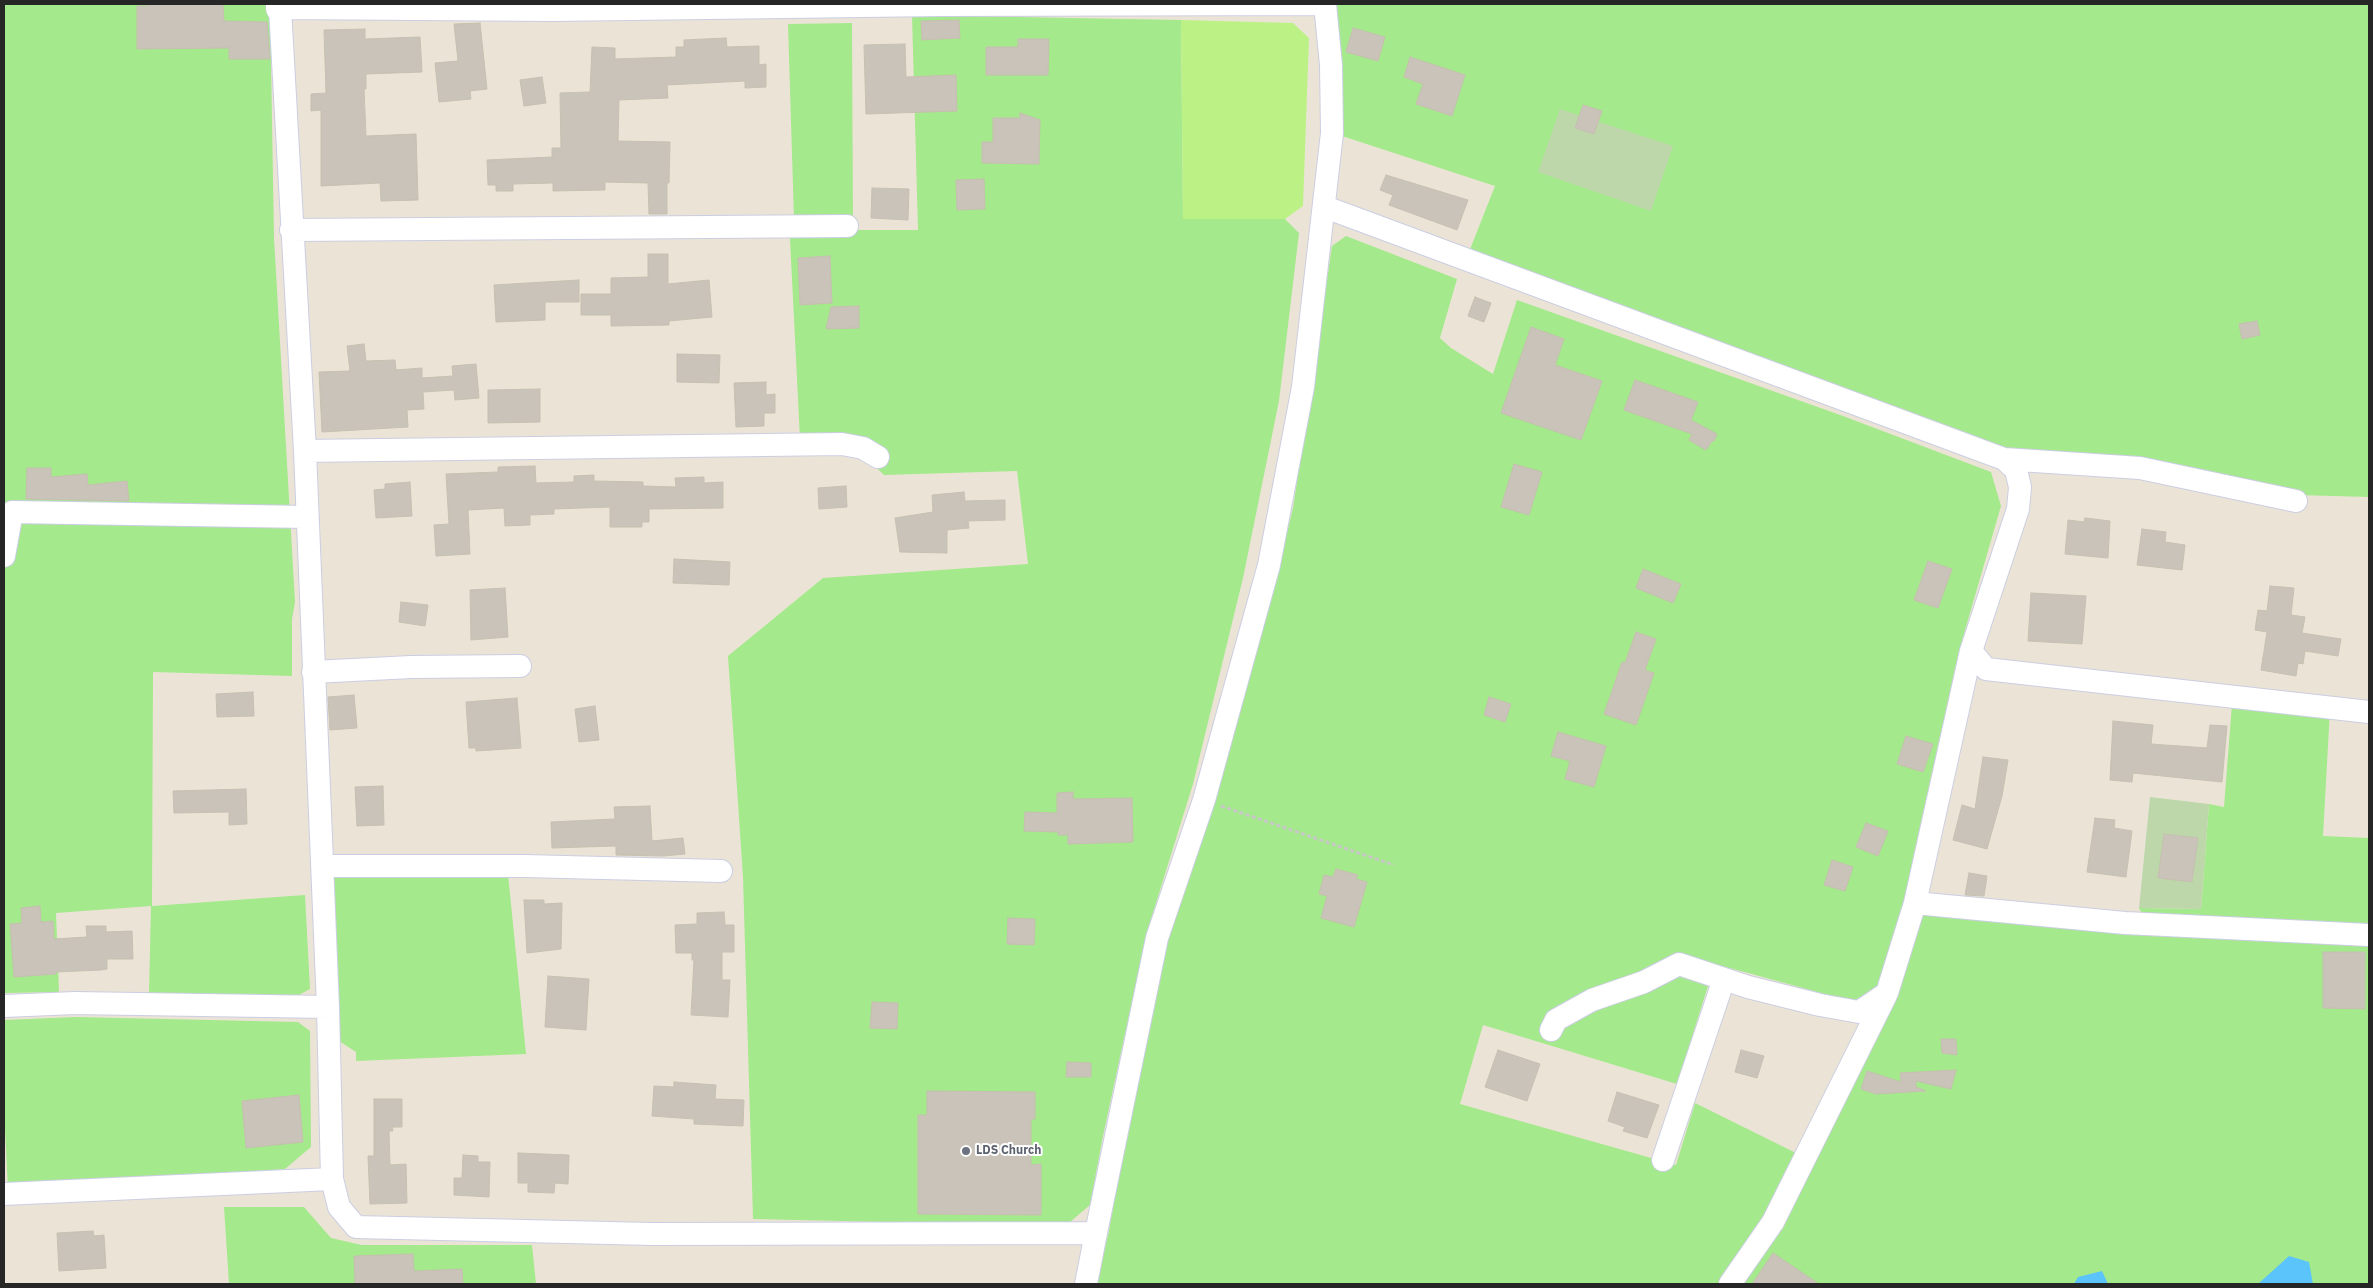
<!DOCTYPE html>
<style>
body{margin:0}
#map{position:relative;width:2373px;height:1288px;overflow:hidden;background:#ebe4d6;font-family:"IBM Plex Sans",sans-serif}
canvas{display:block}
.frame{position:absolute;inset:0;border:5px solid #262626;pointer-events:none}
</style>
<div id="map">
<canvas width="2373" height="1288"></canvas>
<div class="frame"></div>
</div>
<script>
const context = document.querySelector('canvas').getContext('2d');
context.lineJoin = 'round';
function fillPath(path, color) { context.fillStyle = color; context.fill(path, 'evenodd'); }
const shape = rows => new Path2D(rows.map(r => 'M' + r).join(''));
function trace(path, color, width, dash) { context.strokeStyle = color; context.lineWidth = width; context.lineCap = dash ? 'butt' : 'round'; context.setLineDash(dash || []); context.stroke(path); }
function write(font, color, halo, rows, align = 'center') {
  context.font = font + ' "IBM Plex Sans",sans-serif'; context.lineWidth = 4; context.setLineDash([]); context.textBaseline = 'middle'; context.strokeStyle = halo; context.fillStyle = color; for (const [text, x, y, turn = 0] of rows) {
    context.save(); context.translate(x, y); context.rotate((+turn || 0) * Math.PI / 180); context.textAlign = isNaN(turn) ? turn : align; if (halo) context.strokeText(text, 0, 0); context.fillText(text, 0, 0); context.restore();
  }
}
fillPath(shape([
 [4,4,270,4,274,238,295,602,292,619,292,676,153,672,152,906,305,895,310,989,295,997,149,993,151,906,56,913,59,992,4,993],
 [1333,4,2369,4,2369,497,2298,495,1998,447,1467,257,1495,186,1342,136],
 [912,15,1181,20,1183,219,1285,219,1299,233,1279,401,1243,578,1193,784,1147,932,1103,1136,1090,1205,1070,1222,887,1222,753,1219,743,877,728,656,823,578,1028,564,1017,471,884,475,861,453,800,439,790,239,794,219,788,24,852,23,853,230,918,230],
 [1346,236,1457,279,1440,338,1451,348,1493,374,1517,300,1843,416,1991,472,2001,506,1959,651,1913,858,1909,899,1881,991,1858,1003,1715,964,1677,1084,1483,1025,1460,1104,1676,1165,1695,1103,1798,1154,1765,1219,1720,1284,1096,1284,1109,1231,1124,1141,1166,941,1269,606,1293,508,1332,246],
 [2232,704,2330,709,2323,836,2369,838,2369,1284,1740,1284,1923,915,2147,924,2139,908,2201,909,2209,804,2224,807],
 [338,874,508,874,526,1054,356,1061,356,1052,339,1041,323,887],
 [76,1017,298,1022,310,1031,311,1147,285,1169,8,1189,4,1109,4,1020],
 [224,1207,304,1207,331,1238,362,1245,532,1245,536,1284,229,1284]
]), '#a4e98b');
fillPath(shape([
 [1560,109,1673,146,1651,211,1538,172],
 [2150,797,2209,804,2201,909,2139,908]
]), '#bdd7ab');
fillPath(shape([
 [1181,20,1293,23,1309,38,1303,206,1285,219,1183,219]
]), '#bcf285');
fillPath(shape([
 [2289,1256,2309,1262,2313,1284,2258,1284],
 [2102,1271,2108,1284,2074,1284,2078,1277]
]), '#5bc4fb');
const building = shape([
 [147,4,223,4,224,21,267,22,270,59,229,59,229,48,137,49,137,6,147,6,147,4],
 [959,20,960,38,922,40,921,21,959,20],
 [480,23,487,89,470,91,471,99,439,102,435,63,458,61,454,24,480,23],
 [1353,28,1385,37,1378,61,1346,52,1353,28],
 [365,29,365,39,420,37,422,72,366,74,366,89,364,89,366,136,416,134,418,200,381,201,380,183,321,186,321,110,311,111,311,94,326,93,324,30,365,29],
 [726,38,727,47,759,46,759,65,766,64,766,87,745,88,745,81,667,85,668,98,619,100,618,141,670,142,669,183,667,183,667,214,649,214,648,183,605,182,605,190,553,191,553,183,513,184,513,191,496,191,496,185,488,185,487,160,552,157,552,148,561,148,560,93,590,92,592,47,615,48,615,59,676,57,676,47,684,47,684,40,726,38],
 [1018,39,1049,39,1048,75,986,75,986,47,1018,47,1018,39],
 [905,44,906,77,956,75,957,111,866,114,864,45,905,44],
 [1410,57,1465,75,1452,116,1416,104,1423,84,1404,77,1410,57],
 [542,77,546,103,524,106,520,80,542,77],
 [1583,105,1602,111,1594,134,1575,128,1583,105],
 [1020,113,1040,120,1039,164,982,163,982,142,993,142,993,118,1020,118,1020,113],
 [1386,175,1468,200,1457,230,1389,205,1393,195,1380,190,1386,175],
 [984,179,985,209,957,210,956,180,984,179],
 [872,188,909,189,908,220,871,218,872,188],
 [648,254,668,254,668,284,709,280,712,317,669,321,669,325,611,326,611,315,581,315,581,294,611,294,611,278,648,277,648,254],
 [830,256,832,303,800,305,798,258,830,256],
 [579,280,579,302,545,302,545,320,496,322,494,285,579,280],
 [1475,297,1491,303,1484,322,1468,316,1475,297],
 [859,306,859,328,826,329,831,307,859,306],
 [2257,321,2260,335,2242,339,2239,324,2257,321],
 [1531,327,1564,339,1555,365,1602,381,1581,440,1501,413,1531,327],
 [364,344,366,361,395,360,396,370,422,368,422,378,453,376,452,366,476,364,479,398,455,400,454,390,423,392,424,409,407,410,408,427,322,432,319,372,350,371,347,346,364,344],
 [677,354,720,355,719,383,677,382,677,354],
 [1635,380,1698,402,1691,420,1717,434,1714,441,1712,441,1706,450,1689,440,1692,434,1624,410,1635,380],
 [766,382,766,395,775,394,775,413,764,413,764,426,736,427,734,383,766,382],
 [540,389,540,422,488,423,488,390,540,389],
 [1514,464,1542,472,1529,515,1501,507,1514,464],
 [535,466,536,483,574,482,574,476,594,475,594,481,643,482,643,486,676,487,675,478,704,477,704,483,723,482,723,508,649,509,649,522,642,522,642,527,610,527,610,507,554,509,554,514,530,515,530,525,505,526,504,508,468,510,470,554,436,556,434,525,449,524,446,474,498,472,498,467,535,466],
 [27,468,51,468,51,477,87,474,88,485,127,481,129,501,26,499,27,468],
 [410,482,412,516,376,518,374,490,385,489,385,484,410,482],
 [846,486,847,507,819,509,818,488,846,486],
 [964,492,965,501,1005,500,1005,520,968,521,969,528,947,530,947,553,900,552,895,518,933,512,932,495,964,492],
 [2085,518,2110,521,2108,558,2065,554,2068,520,2084,522,2085,518],
 [2142,529,2166,532,2165,542,2185,545,2182,570,2137,565,2142,529],
 [674,559,730,562,729,585,673,583,674,559],
 [1928,561,1952,569,1938,608,1914,600,1928,561],
 [1643,569,1681,584,1673,603,1636,588,1643,569],
 [2270,586,2294,588,2291,615,2305,617,2302,633,2341,639,2338,656,2305,651,2303,664,2298,663,2296,676,2261,670,2267,632,2255,630,2258,610,2267,611,2270,586],
 [505,588,508,637,471,640,470,590,505,588],
 [2031,593,2086,596,2082,644,2028,641,2031,593],
 [401,602,428,605,425,626,399,622,401,602],
 [1636,632,1656,639,1645,670,1654,673,1636,725,1604,714,1622,662,1625,663,1636,632],
 [253,692,254,716,217,717,216,694,253,692],
 [354,695,357,728,330,730,328,697,354,695],
 [1489,697,1511,704,1505,722,1484,715,1489,697],
 [517,698,521,748,476,751,476,748,469,748,466,702,517,698],
 [595,706,599,740,579,742,575,709,595,706],
 [2113,721,2153,725,2151,744,2207,748,2210,725,2227,726,2222,782,2133,773,2132,782,2110,780,2113,721],
 [1558,732,1606,746,1594,787,1565,779,1570,761,1551,756,1558,732],
 [1906,736,1933,744,1923,772,1897,764,1906,736],
 [1983,757,2008,760,2002,796,1987,849,1953,840,1962,805,1975,809,1983,757],
 [383,786,384,825,357,826,355,787,383,786],
 [246,789,247,824,229,825,229,812,174,813,173,791,246,789],
 [1073,792,1073,799,1132,798,1133,842,1068,844,1068,835,1058,835,1058,832,1024,831,1025,812,1057,813,1057,793,1073,792],
 [650,806,652,841,683,838,685,854,663,856,616,855,616,846,552,848,551,822,615,819,614,807,650,806],
 [2095,818,2115,820,2114,828,2132,831,2126,877,2087,872,2095,818],
 [1866,823,1888,831,1878,856,1856,847,1866,823],
 [2164,834,2198,838,2192,882,2158,878,2164,834],
 [1832,860,1853,867,1845,891,1824,885,1832,860],
 [1336,869,1358,875,1356,879,1367,882,1354,927,1321,918,1327,896,1319,894,1324,875,1333,877,1336,869],
 [1969,873,1987,876,1984,896,1965,895,1969,873],
 [524,900,544,900,544,904,562,903,561,949,527,953,524,900],
 [40,906,41,922,53,921,54,939,87,937,86,926,106,926,106,932,132,931,133,959,107,959,107,969,101,970,56,972,56,974,14,977,10,924,22,923,21,908,40,906],
 [724,912,725,925,734,925,734,952,722,952,722,980,730,980,728,1017,691,1015,694,960,692,960,692,953,676,953,675,925,697,924,697,913,724,912],
 [1008,918,1035,919,1034,945,1007,944,1008,918],
 [2323,952,2365,952,2365,1009,2323,1008,2323,952],
 [548,976,589,979,586,1030,545,1027,548,976],
 [872,1002,898,1003,897,1029,870,1028,872,1002],
 [1941,1039,1956,1039,1957,1055,1942,1053,1941,1039],
 [1498,1050,1540,1064,1527,1101,1485,1087,1498,1050],
 [1741,1050,1764,1056,1757,1078,1735,1072,1741,1050],
 [1067,1062,1091,1063,1091,1077,1066,1077,1067,1062],
 [1956,1070,1951,1089,1916,1081,1916,1087,1926,1091,1876,1094,1861,1089,1867,1071,1901,1082,1900,1073,1956,1070],
 [674,1082,716,1085,715,1099,744,1100,743,1126,694,1124,694,1119,652,1116,654,1086,674,1087,674,1082],
 [927,1091,1035,1092,1035,1119,1031,1119,1031,1165,1041,1164,1041,1215,918,1214,918,1115,927,1115,927,1091],
 [1617,1092,1659,1105,1647,1138,1623,1131,1625,1127,1608,1121,1617,1092],
 [299,1095,303,1142,246,1148,242,1101,299,1095],
 [374,1099,402,1099,402,1127,392,1127,393,1131,389,1131,390,1165,406,1164,407,1203,370,1204,368,1156,374,1156,374,1099],
 [518,1153,569,1155,568,1184,555,1183,554,1193,528,1192,528,1183,518,1183,518,1153],
 [463,1155,478,1156,478,1162,490,1162,489,1197,454,1195,454,1178,462,1178,463,1155],
 [93,1231,94,1236,104,1235,106,1268,59,1271,57,1233,93,1231],
 [1773,1253,1819,1284,1752,1284,1773,1253],
 [413,1254,414,1271,462,1269,463,1284,355,1284,354,1256,413,1254]
]);
fillPath(building, '#c9c3b9');
trace(building, '#c6c0b0', 1);
const minor = shape([
 [1325,207,2004,459,2016,470,2020,487,2018,509,1971,651,1915,903,1887,993,1859,1012,1820,1005,1748,987,1679,964,1644,982,1592,1000,1556,1020,1551,1030],
 [291,230,847,226],
 [305,451,842,444,863,448,878,457],
 [2004,459,2140,468,2296,501],
 [4,556,12,512,307,517],
 [1971,651,1986,669,2369,712],
 [313,672,411,667,520,666],
 [323,866,525,866,721,871],
 [1915,903,2125,923,2369,935],
 [4,1006,75,1003,328,1007],
 [1663,1160,1724,979],
 [4,1194,332,1179],
 [1086,1284,1096,1233,1157,938,1204,800,1269,565,1303,387,1332,133,1331,65,1325,4,942,5,553,10,280,8,305,451,328,1007,332,1179,339,1207,356,1227,651,1234,1096,1233],
 [1730,1284,1773,1222,1886,995]
]);
const tertiary = shape([
 [280,4,280,8]
]);
trace(minor, '#cbcee2', 24);
trace(tertiary, '#cbcee2', 29);
trace(shape([
 [1221,806,1394,865]
]), '#c7c7c7', 3, [4, 2.5]);
trace(minor, '#fff', 22);
trace(tertiary, '#fff', 28);
for (const [x, y, r, color] of [
 [966,1151,5,"#6b7280"]
]) { const dot = new Path2D(); dot.arc(x, y, r, 0, 2 * Math.PI); context.fillStyle = color; context.fill(dot); trace(dot, '#fff', 2); }
write('bold 12px', '#5b616d', '#fff', [
 ["LDS Church",976,1151]
], 'left');
</script>
